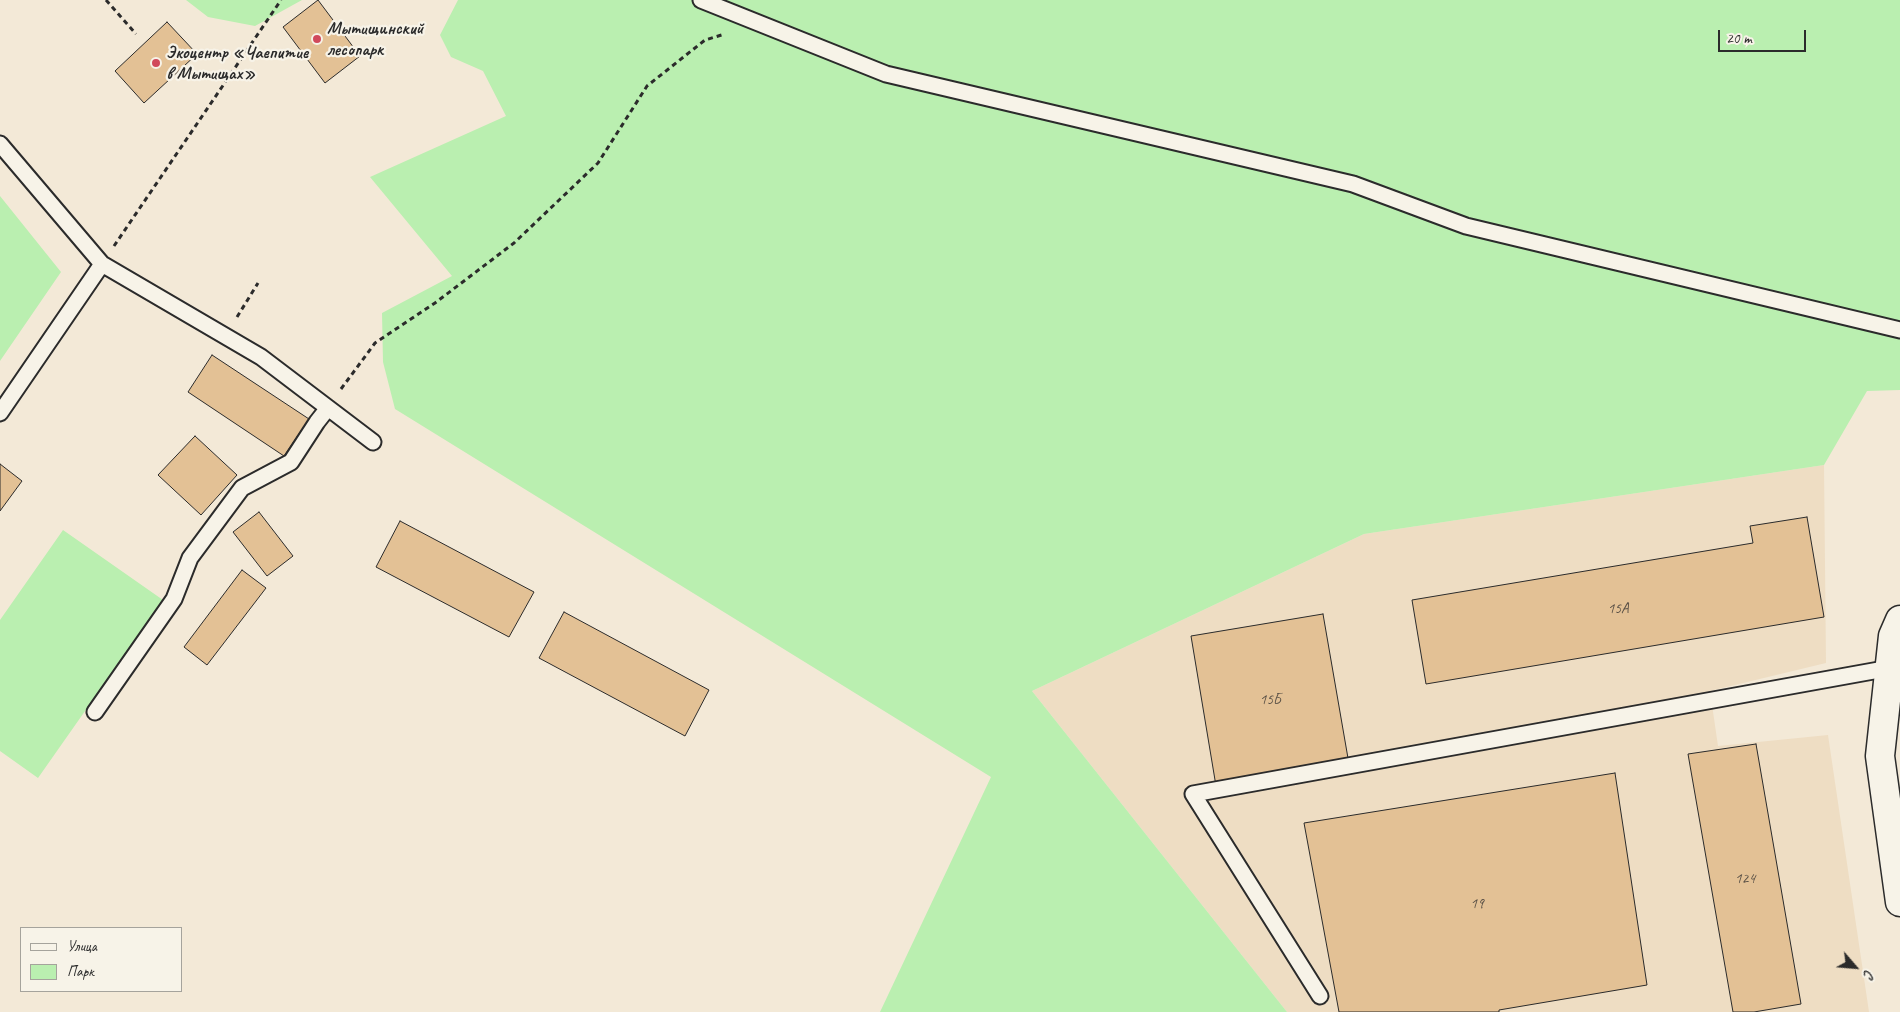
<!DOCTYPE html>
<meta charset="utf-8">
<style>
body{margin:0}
#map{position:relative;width:1900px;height:1012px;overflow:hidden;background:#f3e9d7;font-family:Caveat,sans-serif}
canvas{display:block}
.legend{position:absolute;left:20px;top:927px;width:162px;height:65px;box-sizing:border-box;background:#f7f3e8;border:1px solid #a5a39c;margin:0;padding:6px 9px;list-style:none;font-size:15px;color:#2b2b2b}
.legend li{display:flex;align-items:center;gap:10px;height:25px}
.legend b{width:25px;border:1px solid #a5a39c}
.north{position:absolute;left:1830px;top:942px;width:50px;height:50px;-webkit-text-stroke:4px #f7f3e8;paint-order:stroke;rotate:117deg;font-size:14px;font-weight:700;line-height:20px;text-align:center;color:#2b2b2b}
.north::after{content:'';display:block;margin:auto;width:18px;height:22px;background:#2b2b2b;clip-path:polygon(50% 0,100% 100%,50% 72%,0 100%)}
.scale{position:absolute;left:1718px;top:30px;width:88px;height:22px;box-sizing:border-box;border:2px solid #2b2b2b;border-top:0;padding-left:6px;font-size:15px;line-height:18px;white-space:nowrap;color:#2b2b2b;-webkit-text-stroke:4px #f7f3e8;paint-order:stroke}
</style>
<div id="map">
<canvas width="1900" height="1012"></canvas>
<ul class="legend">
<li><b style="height:6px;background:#f7f3e8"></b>Улица</li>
<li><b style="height:14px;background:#baefb0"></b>Парк</li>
</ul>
<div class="north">С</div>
<div class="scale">20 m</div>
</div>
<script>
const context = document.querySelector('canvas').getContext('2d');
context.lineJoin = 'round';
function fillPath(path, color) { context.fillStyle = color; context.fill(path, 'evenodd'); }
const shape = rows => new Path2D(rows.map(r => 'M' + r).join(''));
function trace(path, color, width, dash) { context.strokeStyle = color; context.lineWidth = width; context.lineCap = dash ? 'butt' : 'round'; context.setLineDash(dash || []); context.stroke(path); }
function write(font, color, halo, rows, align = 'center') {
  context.font = font + ' Caveat,sans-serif'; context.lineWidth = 4.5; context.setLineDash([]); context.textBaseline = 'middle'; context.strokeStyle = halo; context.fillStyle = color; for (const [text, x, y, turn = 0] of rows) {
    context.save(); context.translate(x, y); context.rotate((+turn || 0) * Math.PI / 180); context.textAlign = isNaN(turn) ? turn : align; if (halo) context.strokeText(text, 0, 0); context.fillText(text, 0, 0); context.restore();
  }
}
fillPath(shape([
 [1824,465,1826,663,1710,691,1718,746,1828,735,1869,1012,1287,1012,1032,691,1364,534]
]), '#eeddc3');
fillPath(shape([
 [186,0,302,0,255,26,208,17],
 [458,0,1900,0,1900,390,1867,391,1824,465,1364,534,1032,691,1287,1012,880,1012,991,777,395,409,383,362,382,313,452,276,370,177,506,116,483,71,451,57,440,35],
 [0,196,61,272,0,361],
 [63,530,163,600,38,778,0,751,0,620]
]), '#baefb0');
const building = shape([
 [318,0,360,56,325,83,283,27,318,0],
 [167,22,197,54,144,103,115,71,167,22],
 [212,355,309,419,284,456,188,392,212,355],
 [195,436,237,475,201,515,158,475,195,436],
 [0,464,22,481,0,511,0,464],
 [259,512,293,556,267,576,233,532,259,512],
 [1807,517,1824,617,1426,684,1412,600,1753,543,1750,526,1807,517],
 [400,521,534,592,509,637,376,567,400,521],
 [242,570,266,588,207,665,184,647,242,570],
 [564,612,709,690,685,736,539,658,564,612],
 [1323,614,1349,764,1216,786,1191,636,1323,614],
 [1756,744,1801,1004,1754,1012,1733,1012,1688,754,1756,744],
 [1615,773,1647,985,1499,1010,1499,1012,1339,1012,1304,823,1615,773]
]);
fillPath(building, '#e3c195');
trace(building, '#2b2b2b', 1);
const service = shape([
 [701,0,886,74,1353,184,1466,226,1900,330],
 [0,144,102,264,261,357,373,442],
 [0,413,102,264],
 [95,712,174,599,190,558,242,488,291,462,317,422,328,408],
 [1320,996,1193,794,1890,668]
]);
const minor = shape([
 [1900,620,1893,636,1880,756,1900,902]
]);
trace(service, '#2b2b2b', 19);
trace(minor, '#2b2b2b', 31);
trace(shape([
 [106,0,136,34],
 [114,246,281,0],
 [237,317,258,283],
 [341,389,375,343,435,303,514,243,598,163,647,86,705,40,725,34]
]), '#2b2b2b', 3, [5, 4]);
trace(service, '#f7f3e8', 15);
trace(minor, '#f7f3e8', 28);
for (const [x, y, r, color] of [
 [317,39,5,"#d1495b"],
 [156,63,5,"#d1495b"]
]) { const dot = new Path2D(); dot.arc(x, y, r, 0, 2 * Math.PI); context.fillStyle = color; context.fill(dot); trace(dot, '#f7f3e8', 2); }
write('15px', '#595046', null, [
 ["15А",1618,609],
 ["15Б",1270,700],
 ["124",1745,879],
 ["19",1477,904]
]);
write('bold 18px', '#2b2b2b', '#f7f3e8', [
 ["Мытищинский",327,29],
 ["лесопарк",327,50],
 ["Экоцентр «Чаепитие",166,53],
 ["в Мытищах»",166,74]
], 'left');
</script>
